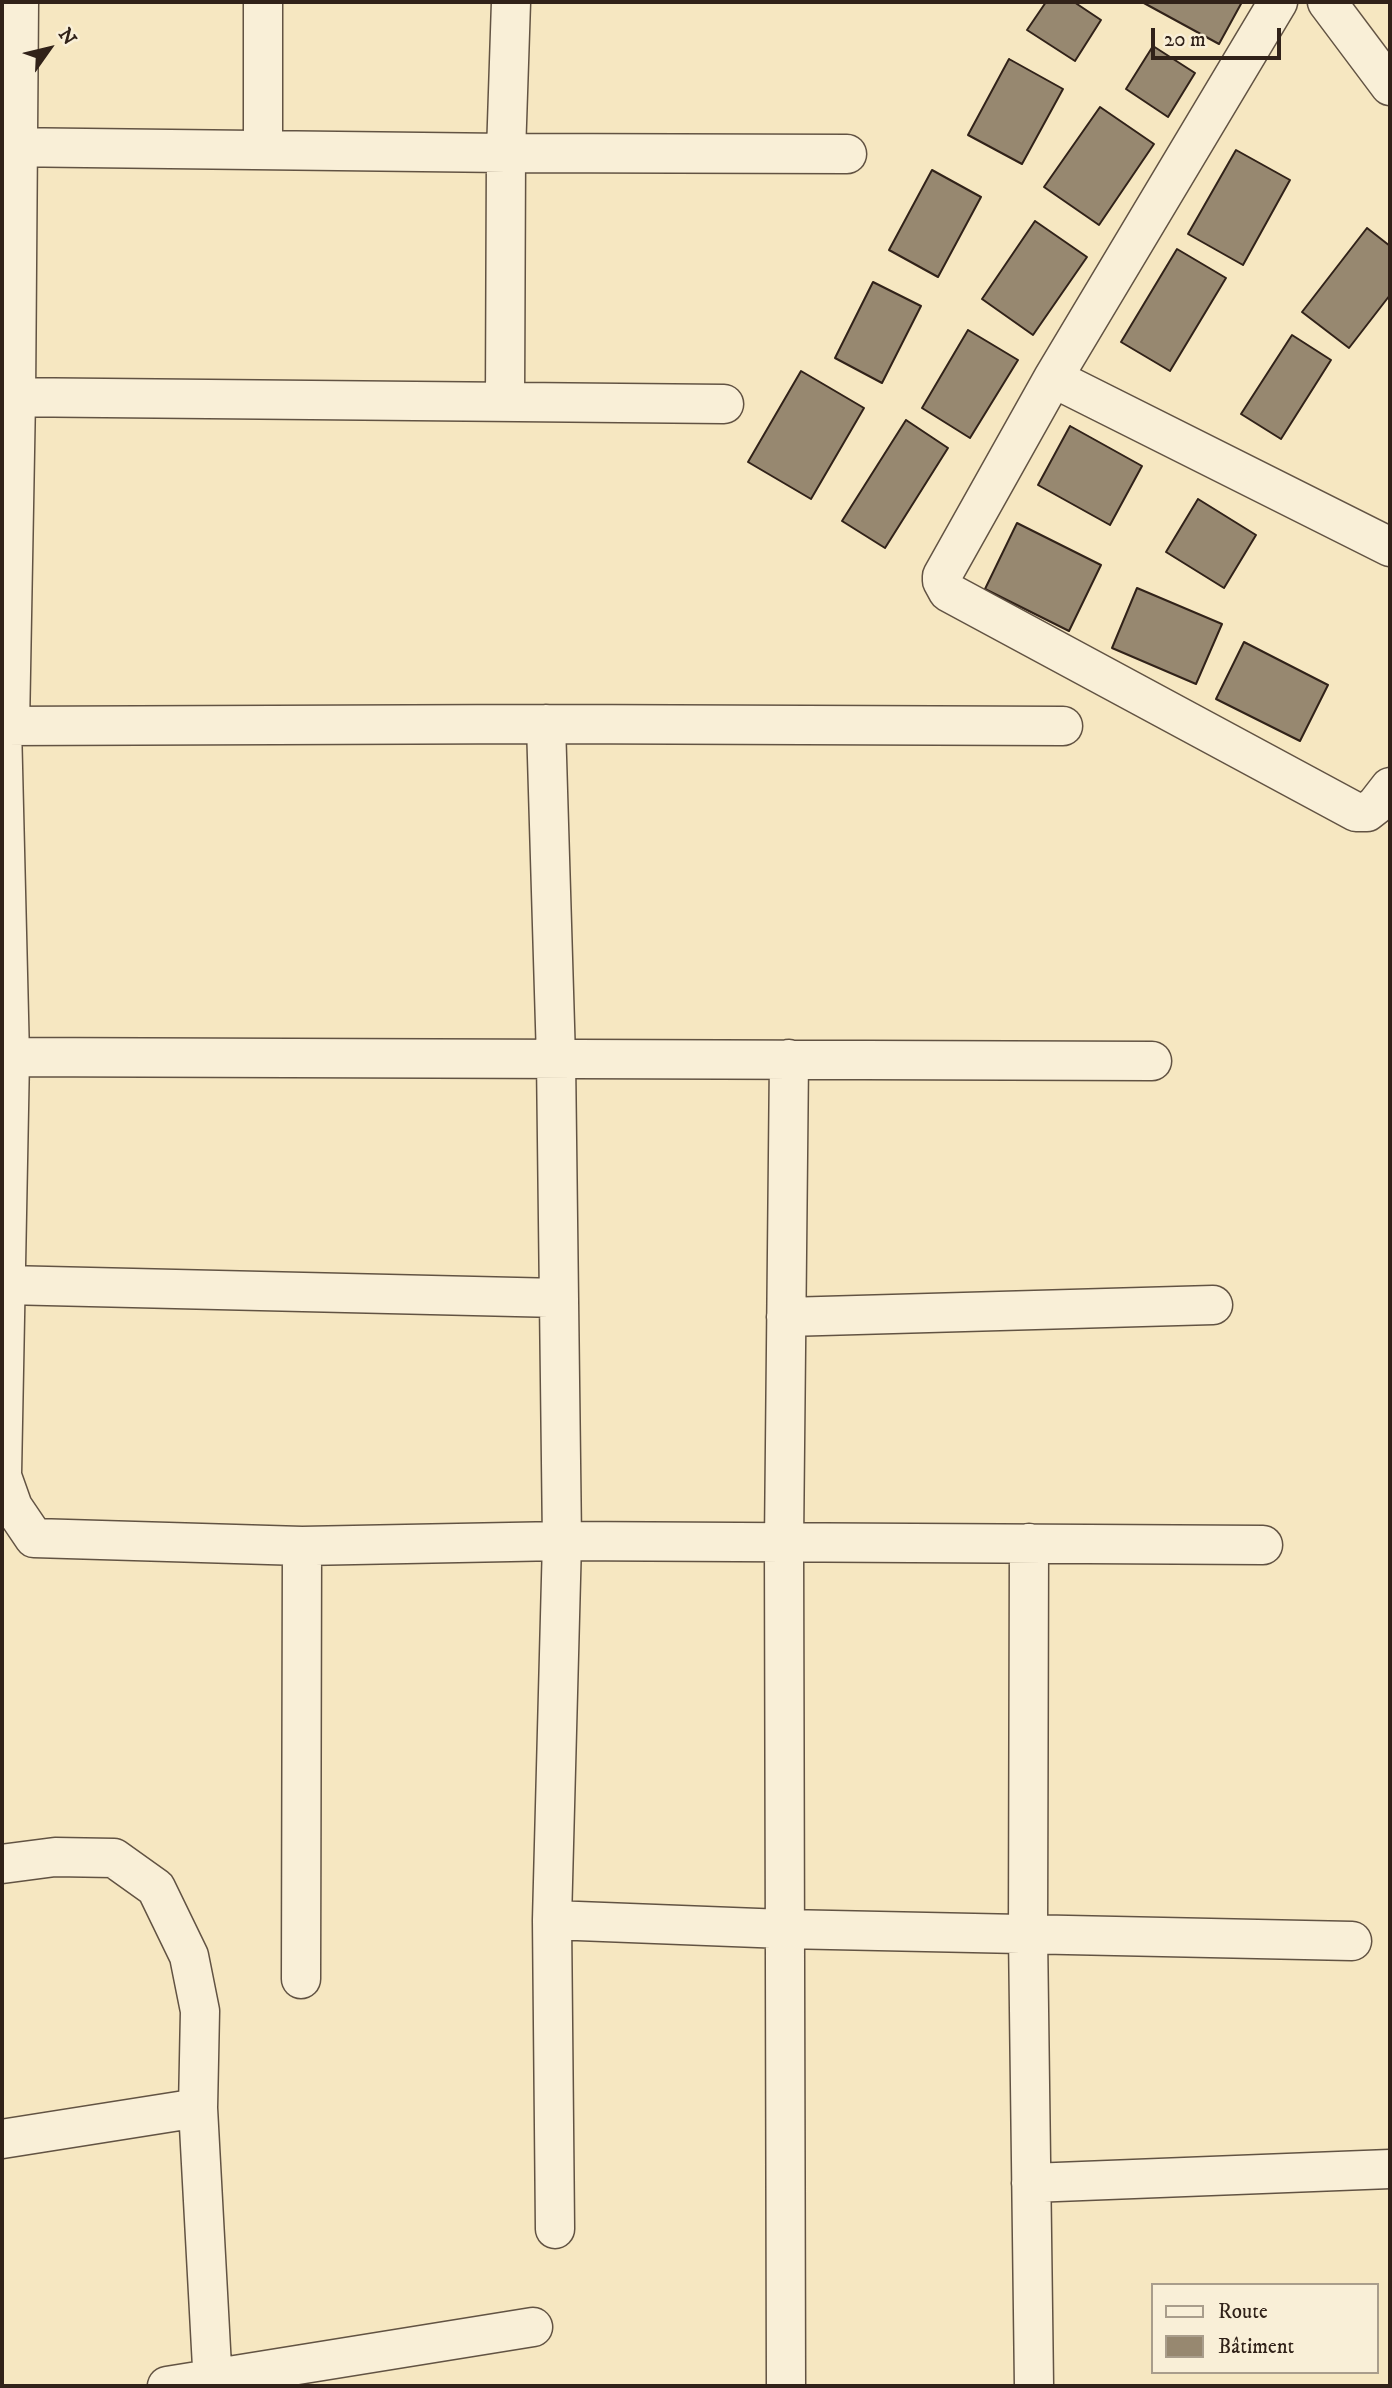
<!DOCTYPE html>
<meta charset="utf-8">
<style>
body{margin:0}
#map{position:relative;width:1392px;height:2388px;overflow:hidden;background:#f6e7c1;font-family:"IM FELL DW Pica",serif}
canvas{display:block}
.frame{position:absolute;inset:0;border:4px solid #312219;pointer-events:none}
.legend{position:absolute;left:1151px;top:2283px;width:228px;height:91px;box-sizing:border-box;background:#f9efd7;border:2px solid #a99d8b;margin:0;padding:9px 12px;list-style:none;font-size:21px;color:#312219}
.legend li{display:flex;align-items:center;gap:14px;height:35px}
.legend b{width:35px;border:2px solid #a99d8b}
.north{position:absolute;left:14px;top:14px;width:70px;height:70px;-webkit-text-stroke:5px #f9efd7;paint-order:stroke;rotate:56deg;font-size:19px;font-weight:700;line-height:28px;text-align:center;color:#312219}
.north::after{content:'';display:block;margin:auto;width:24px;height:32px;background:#312219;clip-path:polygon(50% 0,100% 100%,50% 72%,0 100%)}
.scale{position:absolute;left:1151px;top:28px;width:130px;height:32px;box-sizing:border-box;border:4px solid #312219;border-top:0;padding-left:9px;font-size:21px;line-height:24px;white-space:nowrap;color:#312219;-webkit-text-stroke:5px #f9efd7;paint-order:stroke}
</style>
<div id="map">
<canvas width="1392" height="2388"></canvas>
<div class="frame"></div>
<ul class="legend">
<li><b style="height:9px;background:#f9efd7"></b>Route</li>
<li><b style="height:19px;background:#978870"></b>Bâtiment</li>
</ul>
<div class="north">N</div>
<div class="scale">20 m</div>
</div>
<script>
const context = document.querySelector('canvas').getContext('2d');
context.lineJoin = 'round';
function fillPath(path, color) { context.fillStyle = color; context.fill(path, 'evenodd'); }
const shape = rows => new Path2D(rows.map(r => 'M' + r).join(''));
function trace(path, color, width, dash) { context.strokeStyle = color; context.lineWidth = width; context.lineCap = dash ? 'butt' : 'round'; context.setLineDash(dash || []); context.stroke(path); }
const building = shape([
 [1046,2,1074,2,1101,20,1075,61,1027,30,1046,2],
 [1142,2,1242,2,1219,44,1142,2],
 [1153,46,1195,73,1168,117,1126,89,1153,46],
 [1009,59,1063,89,1022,164,968,135,1009,59],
 [1100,107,1154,144,1099,225,1044,187,1100,107],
 [1236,150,1290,180,1243,265,1188,234,1236,150],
 [932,170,981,197,938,277,889,250,932,170],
 [1035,221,1087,257,1033,335,982,299,1035,221],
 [1367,228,1390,246,1390,295,1349,348,1302,312,1367,228],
 [1177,249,1226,278,1170,371,1121,342,1177,249],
 [873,282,921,306,882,383,835,358,873,282],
 [968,330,1018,360,970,438,922,408,968,330],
 [1292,335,1331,360,1281,439,1241,414,1292,335],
 [801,371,864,408,811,499,748,462,801,371],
 [906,420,948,448,885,548,842,521,906,420],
 [1070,426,1142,466,1110,525,1038,485,1070,426],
 [1198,499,1256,535,1224,588,1166,552,1198,499],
 [1017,523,1101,565,1069,631,985,589,1017,523],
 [1137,588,1222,624,1196,684,1112,648,1137,588],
 [1244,642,1328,685,1300,741,1216,699,1244,642]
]);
fillPath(building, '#978870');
trace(building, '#312219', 2);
const minor = shape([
 [1278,2,1053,378,942,576,942,581,948,592,1356,812,1367,812,1376,805,1390,787],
 [1327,2,1390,86],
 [2,147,506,153,847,154],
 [263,150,263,2],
 [1053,378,1390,547],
 [2,397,724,404],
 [505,401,506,153,511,2],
 [546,724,556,1059,562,1541,552,1920,555,2229],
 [2,726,546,724,1063,726],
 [10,726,16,397,19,2],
 [2,1057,1152,1061],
 [5,1285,559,1298],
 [786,1317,1213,1305],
 [2,1474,10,1057,2,726],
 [2,1476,13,1507,34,1538,302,1546,562,1541,1263,1545],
 [1029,1543,1028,1934,1034,2386],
 [2,1864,55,1857,114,1858,156,1888,189,1956,200,2011,198,2108,213,2386],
 [552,1920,784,1929,1352,1941],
 [301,1979,302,1546],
 [2,2139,198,2108],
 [1031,2183,1390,2169],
 [167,2386,533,2327],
 [786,2386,784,1542,789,1059]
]);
trace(minor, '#625343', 41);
trace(minor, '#f9efd7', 38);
</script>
